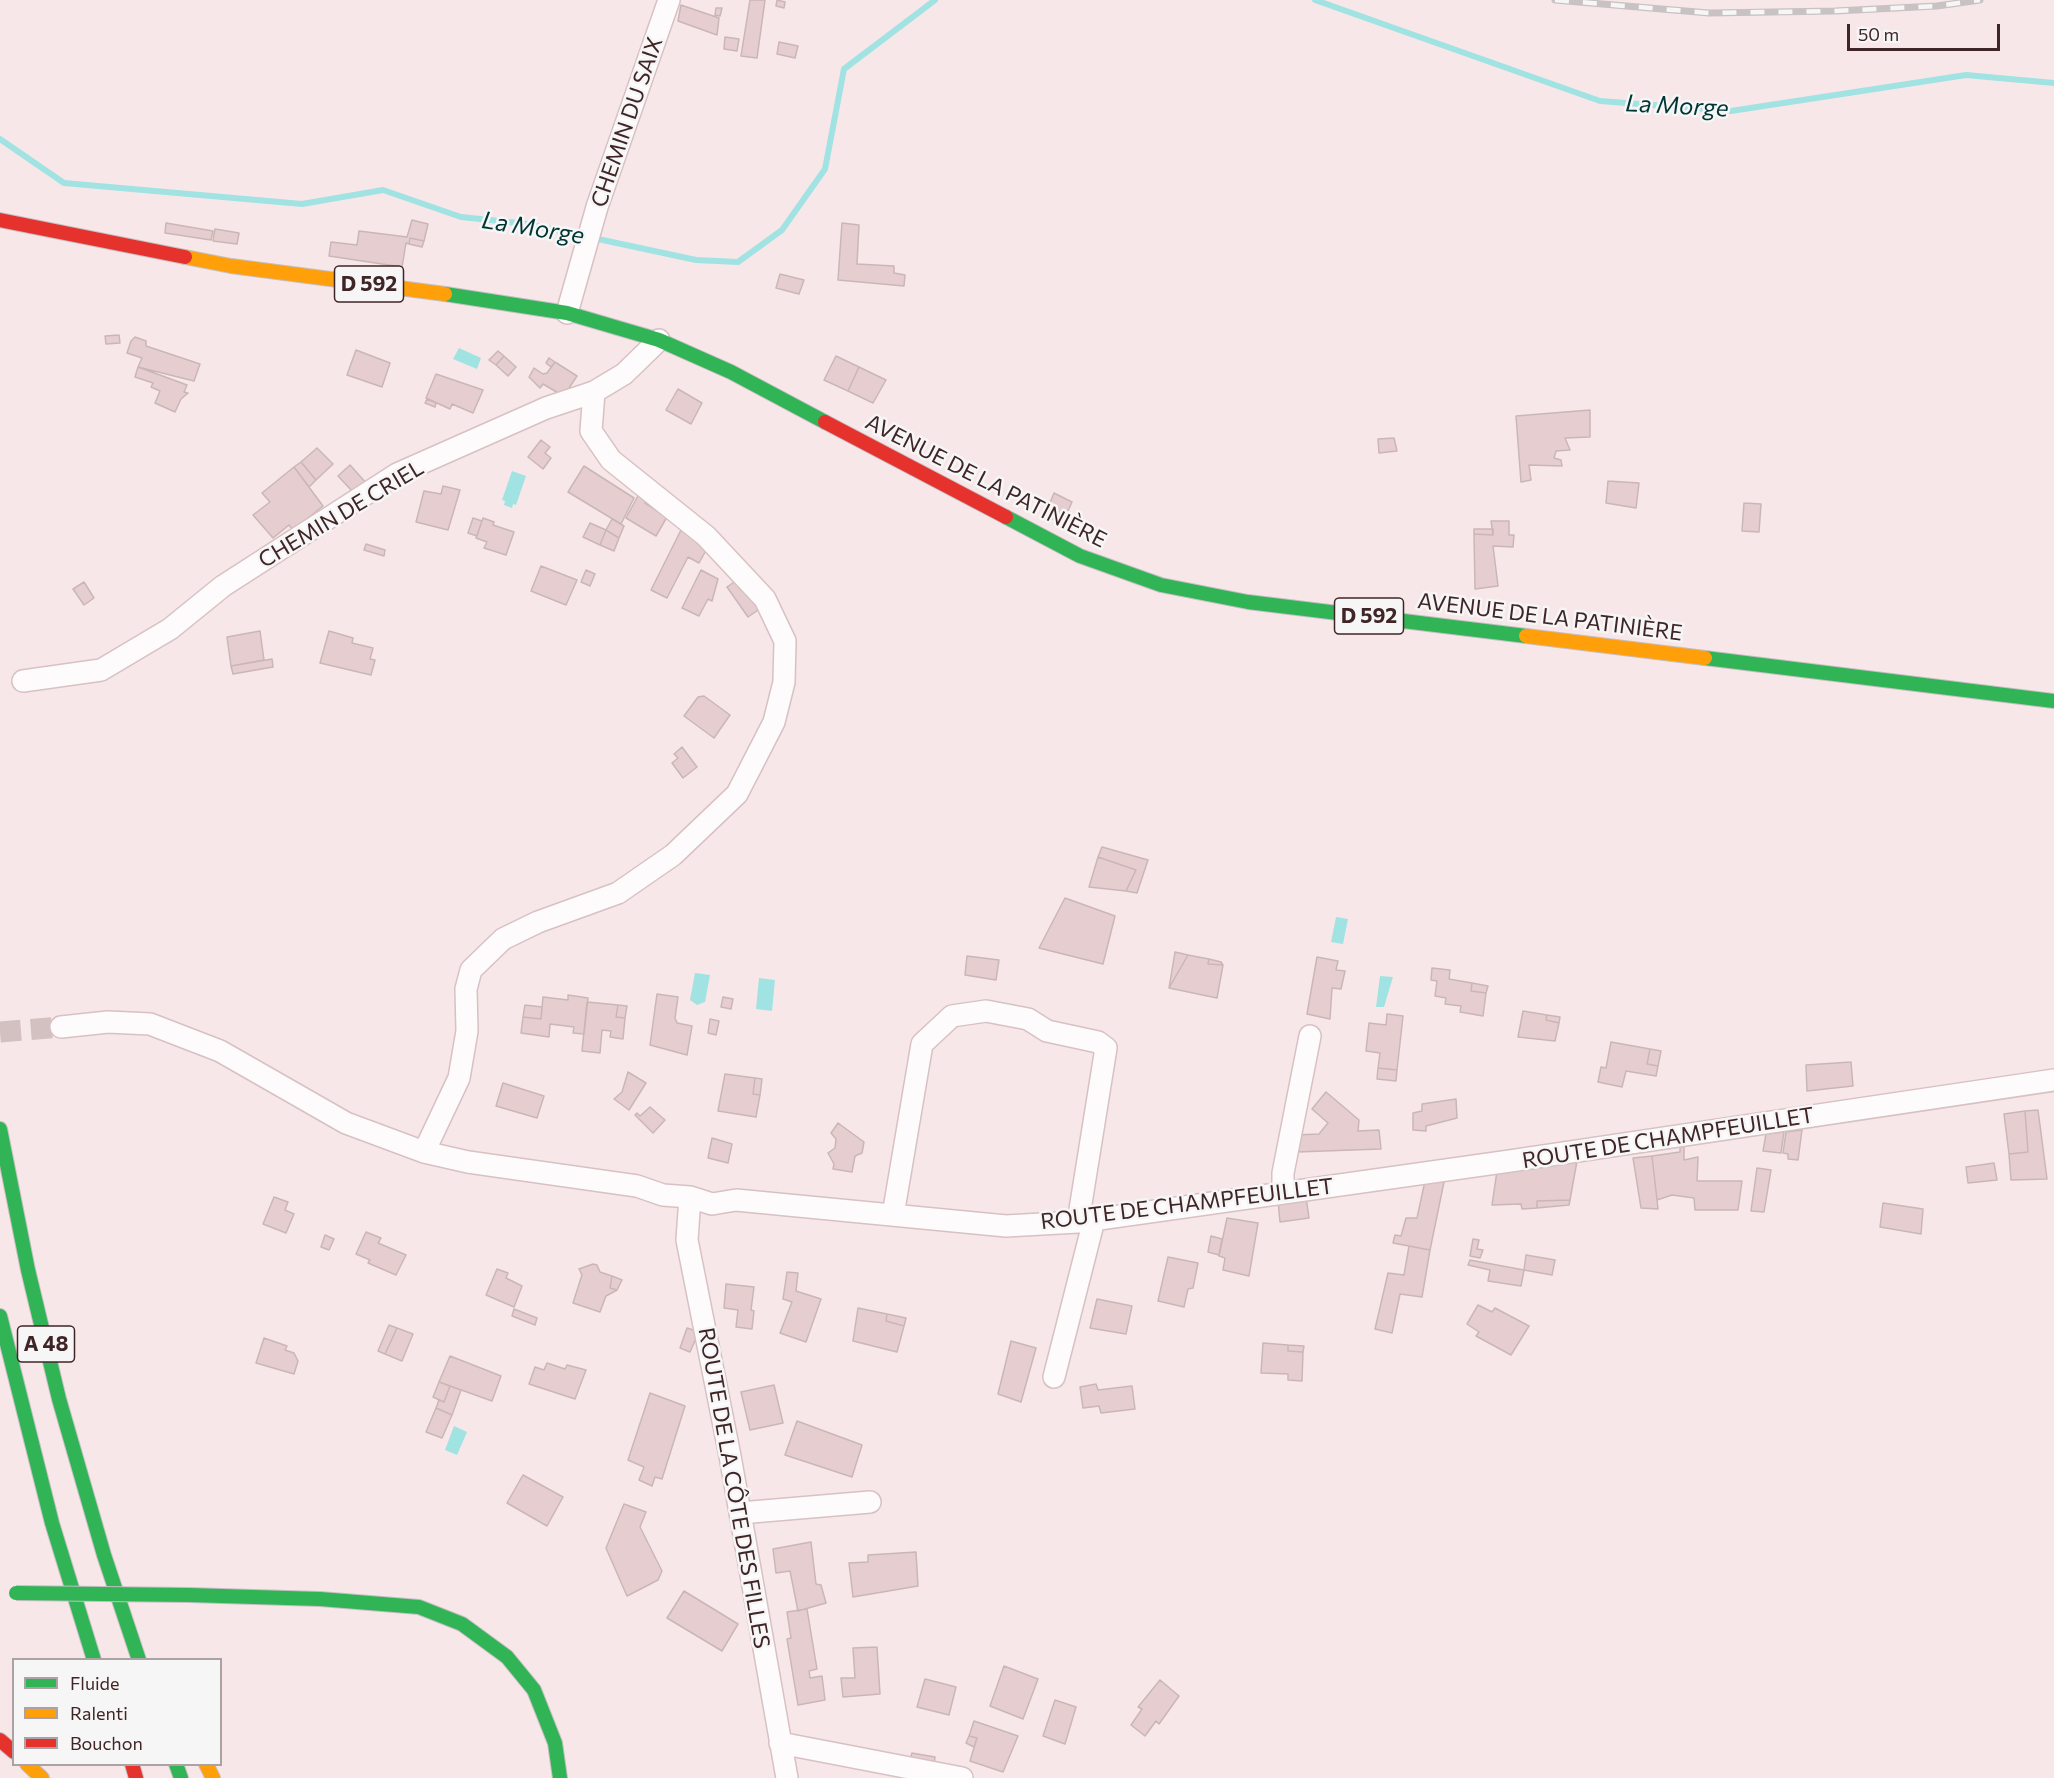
<!DOCTYPE html>
<meta charset="utf-8">
<style>
body{margin:0}
#map{position:relative;width:2054px;height:1778px;overflow:hidden;background:#f8e7e8;font-family:Commissioner,sans-serif}
canvas{display:block}
.legend{position:absolute;left:12px;top:1658px;width:210px;height:108px;box-sizing:border-box;background:#f6f6f6;border:2px solid #ada2a3;margin:0;padding:8px 10px;list-style:none;font-size:18px;color:#402527}
.legend li{display:flex;align-items:center;gap:12px;height:30px}
.legend b{width:30px;border:2px solid #ada2a3}
.scale{position:absolute;left:1847px;top:24px;width:153px;height:27px;box-sizing:border-box;border:3px solid #402527;border-top:0;padding-left:8px;font-size:18px;line-height:21px;white-space:nowrap;color:#402527;-webkit-text-stroke:4px #f6f6f6;paint-order:stroke}
</style>
<div id="map">
<canvas width="2054" height="1778"></canvas>
<ul class="legend">
<li><b style="height:8px;background:#30b455"></b>Fluide</li>
<li><b style="height:8px;background:#ff9f0a"></b>Ralenti</li>
<li><b style="height:8px;background:#e5322d"></b>Bouchon</li>
</ul>
<div class="scale">50 m</div>
</div>
<script>
const context = document.querySelector('canvas').getContext('2d');
context.lineJoin = 'round';
function fillPath(path, color) { context.fillStyle = color; context.fill(path, 'evenodd'); }
const shape = rows => new Path2D(rows.map(r => 'M' + r).join(''));
function trace(path, color, width, dash) { context.strokeStyle = color; context.lineWidth = width; context.lineCap = dash ? 'butt' : 'round'; context.setLineDash(dash || []); context.stroke(path); }
function write(font, color, halo, rows, align = 'center') {
  context.font = font + ' Commissioner,sans-serif'; context.lineWidth = 5; context.setLineDash([]); context.textBaseline = 'middle'; context.strokeStyle = halo; context.fillStyle = color; for (const [text, x, y, turn = 0] of rows) {
    context.save(); context.translate(x, y); context.rotate((+turn || 0) * Math.PI / 180); context.textAlign = isNaN(turn) ? turn : align; if (halo) context.strokeText(text, 0, 0); context.fillText(text, 0, 0); context.restore();
  }
}
fillPath(shape([
 [459,348,481,358,477,369,453,359],
 [512,471,526,476,516,505,513,504,512,508,504,505,505,501,502,500],
 [1336,917,1348,919,1343,944,1331,942],
 [695,973,710,975,705,1002,697,1005,690,1000],
 [1380,976,1393,977,1384,1007,1376,1007],
 [759,978,775,980,772,1011,756,1009],
 [454,1426,467,1432,457,1455,445,1450]
]), '#a0e3e2');
trace(shape([
 [1315,0,1600,101,1731,111,1966,75,2054,83],
 [0,139,64,183,302,204,383,190,461,217,528,224,696,260,738,262,782,230,825,169,844,69,935,0]
]), '#a0e3e2', 6);
const building = shape([
 [750,0,765,0,757,58,741,56,750,0],
 [777,0,785,2,784,8,776,6,777,0],
 [681,5,719,18,717,35,678,21,681,5],
 [716,8,722,8,720,16,715,15,716,8],
 [725,37,739,39,737,51,724,49,725,37],
 [779,42,798,46,795,58,777,54,779,42],
 [412,220,428,224,424,241,410,238,409,244,406,243,402,267,329,256,331,242,357,245,359,231,407,237,412,220],
 [166,223,213,231,211,240,165,233,166,223],
 [842,223,859,225,857,264,894,266,894,273,905,275,904,286,838,280,842,223],
 [215,229,239,233,237,244,213,241,215,229],
 [410,238,424,241,422,247,409,244,410,238],
 [780,274,804,280,799,294,776,288,780,274],
 [119,335,120,343,106,344,105,336,119,335],
 [135,337,146,341,146,346,200,364,194,381,138,367,142,358,127,353,131,341,135,337],
 [356,350,390,363,382,387,347,375,356,350],
 [498,351,504,356,496,365,489,360,498,351],
 [504,356,516,367,508,376,496,365,504,356],
 [836,356,859,367,848,391,824,380,836,356],
 [549,358,555,362,551,367,546,363,549,358],
 [555,362,577,376,569,388,560,394,543,384,540,388,529,377,534,368,543,374,547,373,555,362],
 [138,367,187,385,184,392,188,393,181,399,175,412,155,403,160,391,151,387,153,383,135,377,138,367],
 [859,367,886,380,873,403,848,391,859,367],
 [436,374,483,390,473,413,452,404,450,409,426,398,436,374],
 [678,389,702,403,691,424,666,410,678,389],
 [427,399,436,403,435,407,425,403,427,399],
 [1590,410,1590,437,1565,438,1570,450,1556,451,1554,458,1561,460,1562,466,1529,465,1531,480,1521,482,1516,416,1590,410],
 [1394,438,1397,451,1379,453,1378,439,1394,438],
 [541,440,550,447,545,453,551,458,543,469,528,457,541,440],
 [317,448,333,464,316,480,301,462,317,448],
 [301,462,316,480,309,487,294,467,301,462],
 [350,465,367,484,353,492,338,476,350,465],
 [584,466,634,498,621,524,568,492,584,466],
 [294,467,323,506,293,530,289,525,273,538,253,515,270,502,262,493,294,467],
 [1608,481,1639,483,1636,508,1606,503,1608,481],
 [443,486,460,490,448,530,416,522,424,491,441,494,443,486],
 [640,492,648,497,645,503,667,517,656,536,626,518,640,492],
 [1054,493,1072,502,1062,524,1045,515,1054,493],
 [1744,503,1761,504,1759,532,1742,531,1744,503],
 [473,518,482,521,477,536,468,533,473,518],
 [483,518,494,522,493,525,514,532,506,555,484,548,487,542,476,538,483,518],
 [612,519,624,526,619,538,606,530,612,519],
 [1491,521,1509,521,1509,535,1514,535,1513,547,1493,546,1498,586,1475,589,1474,534,1493,535,1491,521],
 [590,523,606,530,600,545,583,537,590,523],
 [683,526,709,545,699,563,688,557,667,598,651,590,683,526],
 [1474,529,1493,529,1493,535,1474,534,1474,529],
 [606,530,619,538,614,551,600,545,606,530],
 [366,544,385,550,384,556,364,550,366,544],
 [541,566,577,580,566,605,531,591,541,566],
 [586,570,595,574,590,586,581,582,586,570],
 [701,570,718,579,712,601,708,599,699,616,682,608,701,570],
 [740,578,761,608,748,617,727,587,740,578],
 [84,582,94,598,84,605,73,589,84,582],
 [260,631,264,660,231,666,227,637,260,631],
 [329,631,353,638,352,643,373,648,370,659,375,660,371,675,320,663,329,631],
 [272,659,273,667,233,674,231,666,272,659],
 [704,696,730,715,714,738,684,716,698,697,704,696],
 [682,747,697,767,683,778,672,763,678,758,674,754,682,747],
 [1102,847,1148,860,1137,893,1126,891,1136,870,1098,857,1102,847],
 [1098,857,1136,870,1126,891,1089,887,1098,857],
 [1065,898,1115,916,1103,964,1039,948,1065,898],
 [1175,952,1188,955,1169,988,1175,952],
 [1188,955,1209,959,1208,964,1223,965,1217,998,1169,988,1188,955],
 [967,956,999,960,996,980,965,975,967,956],
 [1317,957,1338,961,1336,970,1345,971,1341,989,1332,988,1330,1019,1307,1014,1317,957],
 [1209,959,1221,962,1223,965,1208,964,1209,959],
 [1432,968,1450,970,1449,979,1472,983,1471,991,1486,993,1483,1016,1460,1012,1461,1006,1445,1004,1446,998,1435,996,1437,981,1431,980,1432,968],
 [1472,983,1488,986,1486,993,1471,991,1472,983],
 [657,994,678,997,675,1018,677,1023,692,1026,687,1055,650,1045,657,994],
 [568,995,588,998,584,1034,573,1033,574,1027,550,1024,549,1037,521,1033,523,1017,541,1019,543,997,568,1000,568,995],
 [723,997,733,999,731,1009,721,1007,723,997],
 [587,1002,618,1005,616,1017,625,1018,623,1039,610,1037,611,1031,602,1030,600,1053,582,1051,587,1002],
 [525,1005,542,1007,541,1019,523,1017,525,1005],
 [618,1005,627,1006,625,1018,616,1017,618,1005],
 [1523,1011,1547,1015,1546,1020,1559,1023,1555,1041,1518,1037,1523,1011],
 [1387,1014,1403,1016,1397,1070,1378,1068,1380,1053,1366,1051,1369,1023,1386,1025,1387,1014],
 [1547,1015,1560,1017,1559,1023,1546,1020,1547,1015],
 [710,1019,719,1021,716,1035,708,1033,710,1019],
 [1611,1042,1650,1049,1647,1064,1658,1066,1656,1076,1626,1071,1622,1087,1598,1082,1601,1067,1606,1068,1611,1042],
 [1650,1049,1661,1051,1658,1066,1647,1064,1650,1049],
 [1851,1062,1853,1086,1807,1091,1806,1065,1851,1062],
 [1378,1068,1397,1070,1396,1081,1377,1079,1378,1068],
 [628,1072,646,1083,629,1110,614,1099,622,1092,628,1072],
 [725,1074,755,1078,753,1094,760,1095,756,1117,718,1111,725,1074],
 [755,1078,762,1079,760,1095,753,1094,755,1078],
 [503,1083,544,1096,537,1118,496,1106,503,1083],
 [1326,1092,1359,1120,1358,1131,1379,1130,1381,1149,1296,1152,1294,1135,1319,1134,1328,1123,1312,1109,1326,1092],
 [1456,1099,1457,1118,1426,1126,1426,1131,1413,1130,1413,1113,1422,1111,1422,1104,1456,1099],
 [650,1107,665,1120,653,1133,635,1115,637,1113,640,1116,650,1107],
 [2038,1110,2047,1179,2011,1180,2009,1154,2028,1152,2025,1111,2038,1110],
 [2025,1111,2028,1152,2009,1154,2004,1114,2025,1111],
 [838,1123,864,1142,862,1153,855,1156,852,1172,833,1169,834,1164,828,1153,835,1148,836,1139,831,1133,838,1123],
 [1802,1130,1798,1160,1788,1159,1788,1154,1783,1153,1786,1132,1802,1130],
 [1784,1132,1781,1153,1763,1151,1766,1134,1784,1132],
 [712,1138,732,1144,728,1163,708,1158,712,1138],
 [1684,1145,1684,1160,1698,1157,1697,1181,1742,1181,1738,1210,1695,1210,1694,1198,1672,1195,1657,1200,1652,1156,1680,1152,1680,1146,1684,1145],
 [1652,1156,1657,1200,1658,1209,1641,1208,1633,1158,1652,1156],
 [1577,1161,1570,1200,1537,1201,1537,1208,1522,1209,1521,1204,1492,1205,1497,1171,1577,1161],
 [1994,1163,1997,1180,1968,1183,1966,1167,1994,1163],
 [1757,1168,1771,1170,1764,1212,1751,1211,1757,1168],
 [1425,1181,1444,1182,1430,1250,1393,1243,1395,1235,1401,1236,1406,1218,1417,1218,1425,1181],
 [274,1197,288,1202,285,1210,294,1214,286,1233,263,1224,274,1197],
 [1306,1197,1309,1218,1280,1222,1278,1200,1306,1197],
 [1570,1200,1569,1205,1537,1208,1537,1201,1570,1200],
 [1883,1203,1923,1209,1921,1234,1880,1227,1883,1203],
 [1227,1218,1258,1223,1249,1276,1223,1270,1225,1258,1219,1256,1227,1218],
 [366,1232,381,1238,378,1243,406,1255,396,1275,368,1263,370,1260,356,1254,366,1232],
 [325,1235,334,1239,329,1250,321,1247,325,1235],
 [1211,1236,1222,1239,1219,1255,1208,1252,1211,1236],
 [1473,1239,1479,1240,1477,1249,1483,1250,1480,1258,1470,1256,1473,1239],
 [1409,1246,1430,1250,1422,1297,1400,1294,1392,1333,1375,1329,1388,1273,1404,1275,1409,1246],
 [1526,1255,1555,1260,1552,1275,1524,1270,1526,1255],
 [1168,1257,1198,1263,1193,1288,1188,1289,1184,1307,1158,1301,1168,1257],
 [1470,1260,1524,1270,1521,1286,1488,1281,1490,1270,1468,1265,1470,1260],
 [593,1264,597,1265,600,1272,612,1276,610,1288,617,1290,606,1296,600,1312,573,1303,582,1275,579,1269,593,1264],
 [497,1269,508,1273,506,1278,522,1286,514,1307,486,1295,497,1269],
 [787,1272,798,1273,796,1291,821,1299,806,1342,780,1333,792,1302,783,1299,787,1272],
 [612,1276,622,1280,617,1290,610,1288,612,1276],
 [726,1284,754,1287,751,1310,754,1311,752,1329,736,1327,738,1310,724,1308,726,1284],
 [1097,1299,1132,1306,1126,1334,1090,1328,1097,1299],
 [1478,1305,1492,1312,1495,1308,1529,1326,1511,1355,1476,1336,1479,1332,1467,1324,1478,1305],
 [858,1308,887,1314,886,1321,904,1326,897,1352,853,1341,858,1308],
 [514,1309,537,1318,535,1325,512,1316,514,1309],
 [887,1314,906,1318,904,1326,886,1321,887,1314],
 [389,1325,397,1328,385,1354,378,1351,389,1325],
 [397,1328,413,1334,402,1361,385,1354,397,1328],
 [687,1328,696,1331,697,1336,690,1352,680,1348,687,1328],
 [264,1338,287,1346,285,1350,294,1353,298,1361,294,1374,256,1363,264,1338],
 [1011,1341,1036,1348,1021,1402,998,1394,1011,1341],
 [1263,1343,1288,1345,1288,1351,1303,1352,1302,1381,1288,1380,1288,1374,1261,1373,1263,1343],
 [1288,1345,1304,1346,1303,1352,1288,1351,1288,1345],
 [450,1356,501,1376,492,1401,439,1382,450,1356],
 [547,1363,565,1369,567,1365,586,1370,575,1399,529,1384,535,1367,544,1370,547,1363],
 [439,1382,450,1386,444,1402,433,1397,439,1382],
 [1096,1384,1098,1390,1132,1386,1135,1409,1101,1413,1099,1406,1083,1408,1080,1387,1096,1384],
 [774,1385,783,1423,750,1430,741,1392,774,1385],
 [450,1386,461,1390,452,1415,436,1408,439,1400,444,1402,450,1386],
 [650,1393,685,1406,662,1479,655,1477,652,1486,639,1480,644,1467,628,1460,650,1393],
 [436,1408,452,1415,442,1438,426,1432,436,1408],
 [797,1421,862,1445,852,1477,785,1455,797,1421],
 [523,1475,563,1497,547,1526,507,1503,523,1475],
 [624,1504,646,1512,640,1527,662,1571,658,1580,627,1596,606,1548,624,1504],
 [811,1542,816,1584,821,1585,826,1603,798,1611,790,1571,776,1573,773,1549,811,1542],
 [916,1552,918,1586,853,1597,849,1563,868,1562,868,1555,916,1552],
 [684,1591,738,1624,722,1651,667,1618,684,1591],
 [807,1609,817,1669,809,1671,810,1678,822,1676,825,1700,798,1705,787,1639,791,1638,787,1612,807,1609],
 [877,1647,880,1694,843,1697,841,1678,855,1678,853,1648,877,1647],
 [1004,1666,1038,1679,1023,1719,990,1706,1004,1666],
 [925,1679,956,1687,949,1715,917,1707,925,1679],
 [1160,1680,1179,1696,1159,1724,1156,1721,1145,1736,1131,1725,1142,1709,1138,1707,1160,1680],
 [1055,1700,1076,1707,1065,1744,1043,1736,1055,1700],
 [974,1721,1018,1736,1003,1772,970,1761,977,1738,969,1736,974,1721],
 [969,1736,977,1738,974,1747,966,1743,969,1736],
 [912,1753,935,1757,934,1765,910,1760,912,1753]
]);
fillPath(building, '#e6ced0');
trace(building, '#cab6b7', 1.5);
trace(shape([
 [0,1032,61,1027]
]), '#d3c0c1', 21, [21, 10]);
const street = shape([
 [567,313,597,207,669,0],
 [23,681,101,670,170,629,223,586,397,474,546,408,594,392,624,374,659,340],
 [61,1027,108,1022,150,1024,220,1051,346,1123,424,1152,468,1162,637,1186,663,1195,690,1197,712,1204,736,1200,1006,1226,1078,1222,1510,1161,2054,1080],
 [424,1152,459,1078,467,1031,466,989,471,970,503,939,538,922,618,893,673,855,737,794,774,722,784,682,785,641,765,599,706,536,611,460,591,431,594,392],
 [1283,1193,1283,1173,1310,1036],
 [690,1197,687,1240,730,1456,787,1778],
 [893,1215,922,1044,952,1016,986,1011,1028,1019,1047,1031,1098,1042,1106,1048,1078,1222],
 [1054,1377,1094,1220],
 [740,1513,870,1502],
 [780,1743,962,1778]
]);
const fast = shape([
 [445,294,567,313,659,340,731,372,825,422],
 [1006,517,1080,556,1161,585,1248,602,1526,636],
 [1705,658,2054,701],
 [0,1129,28,1270,59,1399,104,1555,139,1660],
 [0,1316,52,1523,94,1660],
 [189,1595,320,1599,419,1607,462,1624,507,1657,534,1690,555,1743,560,1778],
 [176,1764,181,1778]
]);
const slow = shape([
 [185,257,231,266,445,294],
 [1526,636,1705,658],
 [27,1764,42,1778],
 [206,1764,213,1778]
]);
const jam = shape([
 [0,220,185,257],
 [825,422,1006,517],
 [0,1740,14,1752],
 [132,1764,136,1778]
]);
trace(street, '#d7c1c3', 24);
trace(fast, '#c5bfc4', 16);
trace(slow, '#c5bfc4', 16);
trace(jam, '#c5bfc4', 16);
trace(street, '#fefbfc', 21);
trace(fast, '#30b455', 14);
trace(slow, '#ff9f0a', 14);
trace(jam, '#e5322d', 14);
const rail = shape([
 [1555,0,1709,13,1835,11,1937,6,1980,0]
]);
trace(rail, '#c8c2c2', 7);
trace(rail, '#f6f6f6', 4.5, [14]);
const fastBridge = shape([
 [16,1593,189,1595]
]);
trace(fastBridge, '#c5bfc4', 16, []);
trace(fastBridge, '#30b455', 14);
for (const [x, y, w] of [
 [369,284,69],
 [1369,616,69],
 [46,1344,57]
]) { const box = new Path2D(); box.roundRect(x - w / 2, y - 18, w, 36, 4.5); context.fillStyle = '#f6f6f6'; context.fill(box); trace(box, '#402527', 1.5); }
write('bold 21px', '#402527', null, [
 ["D 592",369,284],
 ["D 592",1369,616],
 ["A 48",46,1344]
]);
write('22px', '#402527', '#f6f6f6', [
 ["CHEMIN DU SAIX",627,122,-71],
 ["AVENUE DE LA PATINIÈRE",986,481,27],
 ["CHEMIN DE CRIEL",341,514,-31],
 ["AVENUE DE LA PATINIÈRE",1550,617,7],
 ["ROUTE DE CHAMPFEUILLET",1668,1138,-9],
 ["ROUTE DE CHAMPFEUILLET",1187,1204,-7],
 ["ROUTE DE LA CÔTE DES FILLES",734,1488,80]
]);
write('italic 24px', '#003534', '#f6f6f6', [
 ["La Morge",1677,106,3],
 ["La Morge",533,228,9]
]);
</script>
